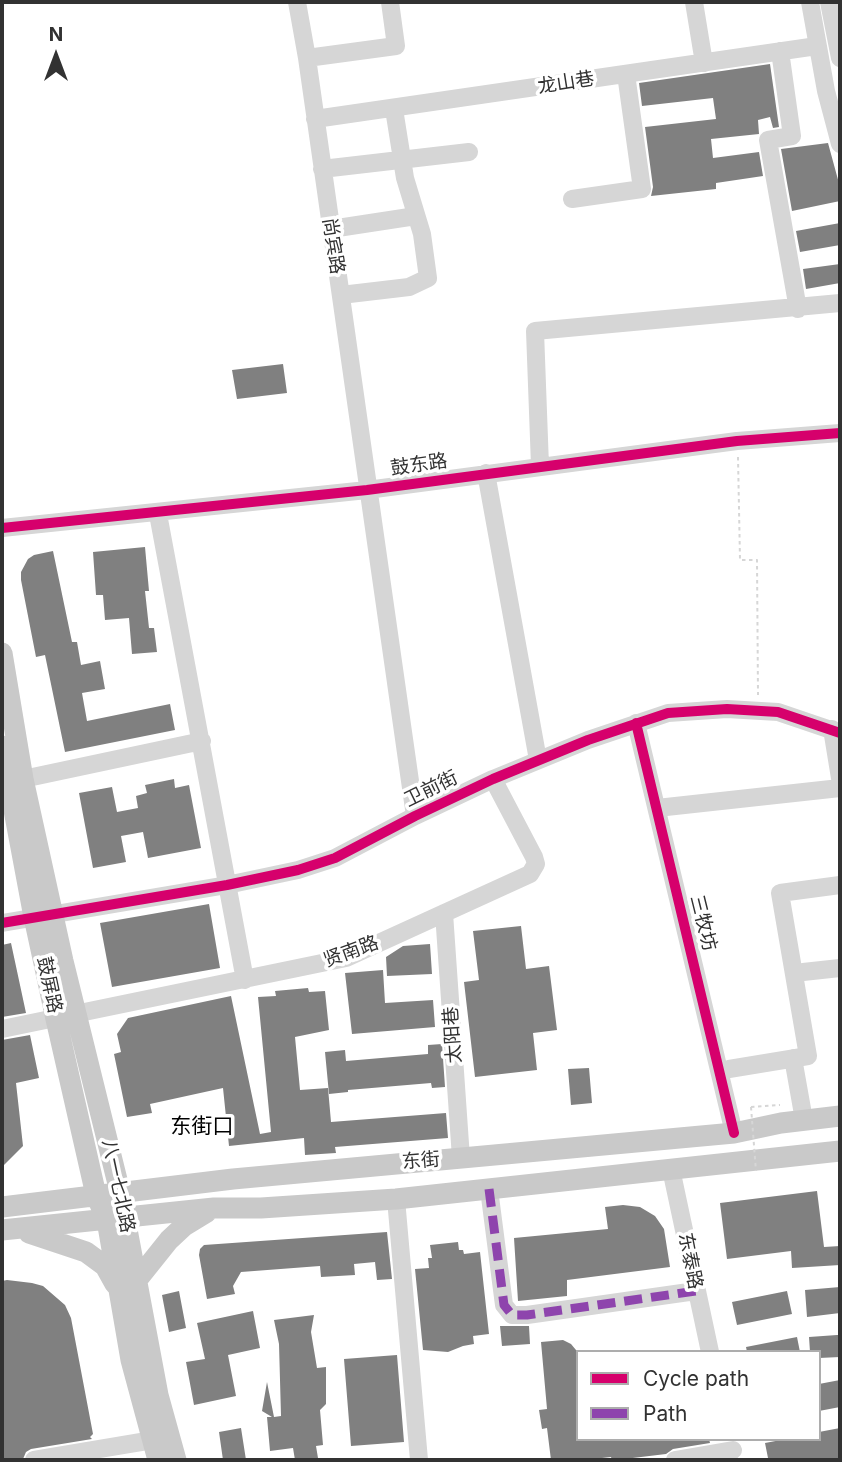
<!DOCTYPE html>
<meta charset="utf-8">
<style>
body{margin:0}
#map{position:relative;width:842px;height:1462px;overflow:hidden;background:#fff;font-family:Inter,sans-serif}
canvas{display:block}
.frame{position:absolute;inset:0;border:4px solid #323232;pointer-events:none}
.legend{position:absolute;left:576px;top:1350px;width:245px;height:91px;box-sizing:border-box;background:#fff;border:2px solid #adadad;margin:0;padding:9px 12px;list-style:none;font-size:21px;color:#323232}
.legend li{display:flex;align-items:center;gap:14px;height:35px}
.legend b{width:35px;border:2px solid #adadad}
.north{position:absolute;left:21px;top:21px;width:70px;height:70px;-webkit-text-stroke:5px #fff;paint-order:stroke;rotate:0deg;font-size:19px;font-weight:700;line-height:28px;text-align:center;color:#323232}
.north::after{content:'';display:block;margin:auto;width:24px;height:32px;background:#323232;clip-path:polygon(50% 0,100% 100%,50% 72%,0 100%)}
</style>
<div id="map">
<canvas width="842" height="1462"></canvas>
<div class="frame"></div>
<ul class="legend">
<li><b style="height:9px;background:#d6006c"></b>Cycle path</li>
<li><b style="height:9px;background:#8e44ad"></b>Path</li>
</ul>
<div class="north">N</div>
</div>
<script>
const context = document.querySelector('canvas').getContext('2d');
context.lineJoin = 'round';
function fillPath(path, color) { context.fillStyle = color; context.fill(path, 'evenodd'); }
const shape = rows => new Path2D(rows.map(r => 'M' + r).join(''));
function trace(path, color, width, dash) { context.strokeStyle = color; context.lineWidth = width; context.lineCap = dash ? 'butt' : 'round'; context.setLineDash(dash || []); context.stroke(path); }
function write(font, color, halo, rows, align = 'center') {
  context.font = font + ' Inter,"Noto Sans SC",sans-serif'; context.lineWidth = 7; context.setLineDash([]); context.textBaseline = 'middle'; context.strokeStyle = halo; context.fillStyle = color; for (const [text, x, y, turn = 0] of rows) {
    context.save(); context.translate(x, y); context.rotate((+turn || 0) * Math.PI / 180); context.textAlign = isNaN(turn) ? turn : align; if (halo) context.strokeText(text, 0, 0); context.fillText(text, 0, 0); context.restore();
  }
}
fillPath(shape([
 [770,64,779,127,773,128,770,117,758,120,759,134,711,139,713,158,759,152,763,176,716,183,716,189,651,196,653,187,645,127,716,119,713,98,642,106,639,83],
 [828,143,840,187,840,201,792,211,781,149],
 [840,223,840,245,800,252,796,231],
 [840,264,840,283,806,289,803,269],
 [283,364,287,393,237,399,232,370],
 [145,547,149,591,145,591,149,628,154,628,157,652,132,654,129,618,105,620,103,595,96,595,93,552],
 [53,551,72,642,77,642,81,665,100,661,105,689,82,693,87,721,170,704,175,730,65,752,45,655,36,657,21,580,21,572,28,559,34,555],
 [174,779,175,788,189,785,201,848,148,858,143,832,121,836,126,862,93,868,79,793,112,787,117,812,138,808,136,796,147,793,145,785],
 [209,904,220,968,112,987,100,923],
 [521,926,526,969,549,966,557,1030,533,1033,537,1070,475,1077,464,982,479,980,473,931],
 [11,943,26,1013,2,1017,2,945],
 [430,944,432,974,387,976,386,957,403,946],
 [383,970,385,1003,433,1000,435,1027,352,1034,345,973],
 [308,988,309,992,325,991,329,1030,295,1037,300,1090,328,1088,331,1122,446,1113,448,1138,335,1147,336,1153,305,1155,304,1138,229,1146,223,1088,150,1104,152,1113,127,1117,114,1054,121,1052,117,1034,128,1018,231,996,260,1134,271,1132,258,997,276,996,275,991],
 [30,1035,39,1078,16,1083,23,1146,2,1167,2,1040],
 [442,1044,445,1087,432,1088,431,1083,348,1090,348,1092,329,1094,325,1052,345,1050,346,1061,428,1054,428,1045],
 [589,1068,592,1103,571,1105,568,1069],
 [817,1191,824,1247,840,1246,840,1265,792,1268,791,1251,727,1259,720,1203],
 [623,1205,640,1207,655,1216,664,1229,670,1267,567,1280,567,1296,518,1301,514,1238,608,1229,605,1207],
 [387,1232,392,1279,377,1280,375,1262,354,1264,355,1275,321,1277,320,1266,241,1272,233,1286,235,1294,207,1299,199,1255,200,1249,204,1245],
 [458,1242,459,1250,463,1250,464,1254,480,1252,489,1334,473,1336,474,1344,463,1346,448,1352,423,1350,415,1269,429,1268,428,1258,432,1258,430,1245],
 [7,1280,32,1283,43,1286,65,1305,71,1318,93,1434,90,1437,92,1439,31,1449,26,1452,23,1459,16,1460,2,1460,2,1281],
 [840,1287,840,1313,807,1317,805,1290],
 [179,1291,186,1328,169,1332,162,1295],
 [787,1291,792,1314,737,1325,732,1302],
 [253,1311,260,1348,228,1355,236,1396,194,1405,186,1362,205,1359,197,1323],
 [314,1315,311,1332,317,1368,326,1367,326,1404,320,1410,323,1445,316,1446,318,1458,295,1460,293,1448,270,1451,267,1417,272,1417,262,1411,267,1382,274,1417,281,1416,279,1344,274,1320],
 [500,1326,529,1326,530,1344,502,1346],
 [837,1335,840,1335,840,1357,819,1358,819,1352,810,1352,809,1337],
 [797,1337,800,1352,747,1352,746,1347],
 [563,1340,571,1344,576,1350,578,1439,709,1439,710,1443,673,1449,666,1454,616,1460,612,1460,611,1457,584,1460,551,1460,547,1428,542,1429,539,1410,547,1409,541,1342],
 [397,1355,404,1442,351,1446,344,1359],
 [840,1380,840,1407,819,1411,819,1384],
 [241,1428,246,1460,223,1460,219,1432],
 [840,1428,840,1460,770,1460,768,1458,765,1443,786,1439,819,1439,819,1432]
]), '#808080');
trace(shape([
 [738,457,740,560,757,560,758,695],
 [751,1107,780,1105]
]), '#d6d6d6', 2, [3.5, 3.5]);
trace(shape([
 [297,2,307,58,415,816],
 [694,2,704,63],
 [810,2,826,91,840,144],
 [829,2,840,58],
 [780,51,792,136,768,140,798,309],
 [307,58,396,46,390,2],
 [315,119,817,46],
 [322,169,469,152],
 [572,199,642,189,626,74],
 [331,229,416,216],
 [341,295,409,287,428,278,422,234,405,178,394,109],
 [540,466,535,331,840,303],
 [486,473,538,760],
 [158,514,245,980],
 [2,528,367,490,737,441,840,433],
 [636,723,734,1133],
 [832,729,840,778],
 [23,779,202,741],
 [657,808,840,788],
 [444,913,461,1158],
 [2,923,227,885,298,870,335,858,415,816,493,779,588,740,668,713,727,709,778,712,840,733],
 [803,972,840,968],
 [2,1029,346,958,530,874,536,864,534,857,493,779],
 [793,1058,804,1120],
 [729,1069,808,1056,780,893,840,885],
 [671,1169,710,1352],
 [489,1189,504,1305,512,1315,527,1315,696,1291],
 [396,1199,419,1460],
 [34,1460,153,1440],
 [675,1460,733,1450]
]), '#d6d6d6', 18);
trace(shape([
 [2,653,23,779,63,961,120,1192,158,1395,176,1460],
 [2,746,34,917,56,1019,96,1195,107,1220,131,1360,158,1460],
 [2,1207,233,1179,734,1133,781,1123,840,1116],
 [2,1230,214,1208,261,1208,396,1199,840,1151],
 [29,1233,86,1252,105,1266,115,1284],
 [137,1280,169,1240,184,1226,207,1212]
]), '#c9c9c9', 21);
trace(shape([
 [751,1107,756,1171]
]), '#d6d6d6', 2, [3.5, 3.5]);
trace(shape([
 [489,1189,504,1305,512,1315,527,1315,696,1291]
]), '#8e44ad', 9, [18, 9]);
trace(shape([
 [2,528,367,490,737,441,840,433],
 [636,723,734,1133],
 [2,923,227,885,298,870,335,858,415,816,493,779,588,740,668,713,727,709,778,712,840,733]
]), '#d6006c', 10);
write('19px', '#323232', '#fff', [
 ["龙山巷",566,83,-9],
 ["尚宾路",333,246,81],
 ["鼓东路",419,465,-8],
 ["卫前街",431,789,-26],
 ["三牧坊",703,923,76],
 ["贤南路",351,952,-20],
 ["鼓屏路",49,985,78],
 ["太阳巷",453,1035,-94],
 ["东街",421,1161,-5],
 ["八一七北路",118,1186,78],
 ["东泰路",690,1261,79]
]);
write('21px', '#000', '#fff', [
 ["东街口",202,1127]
]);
</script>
